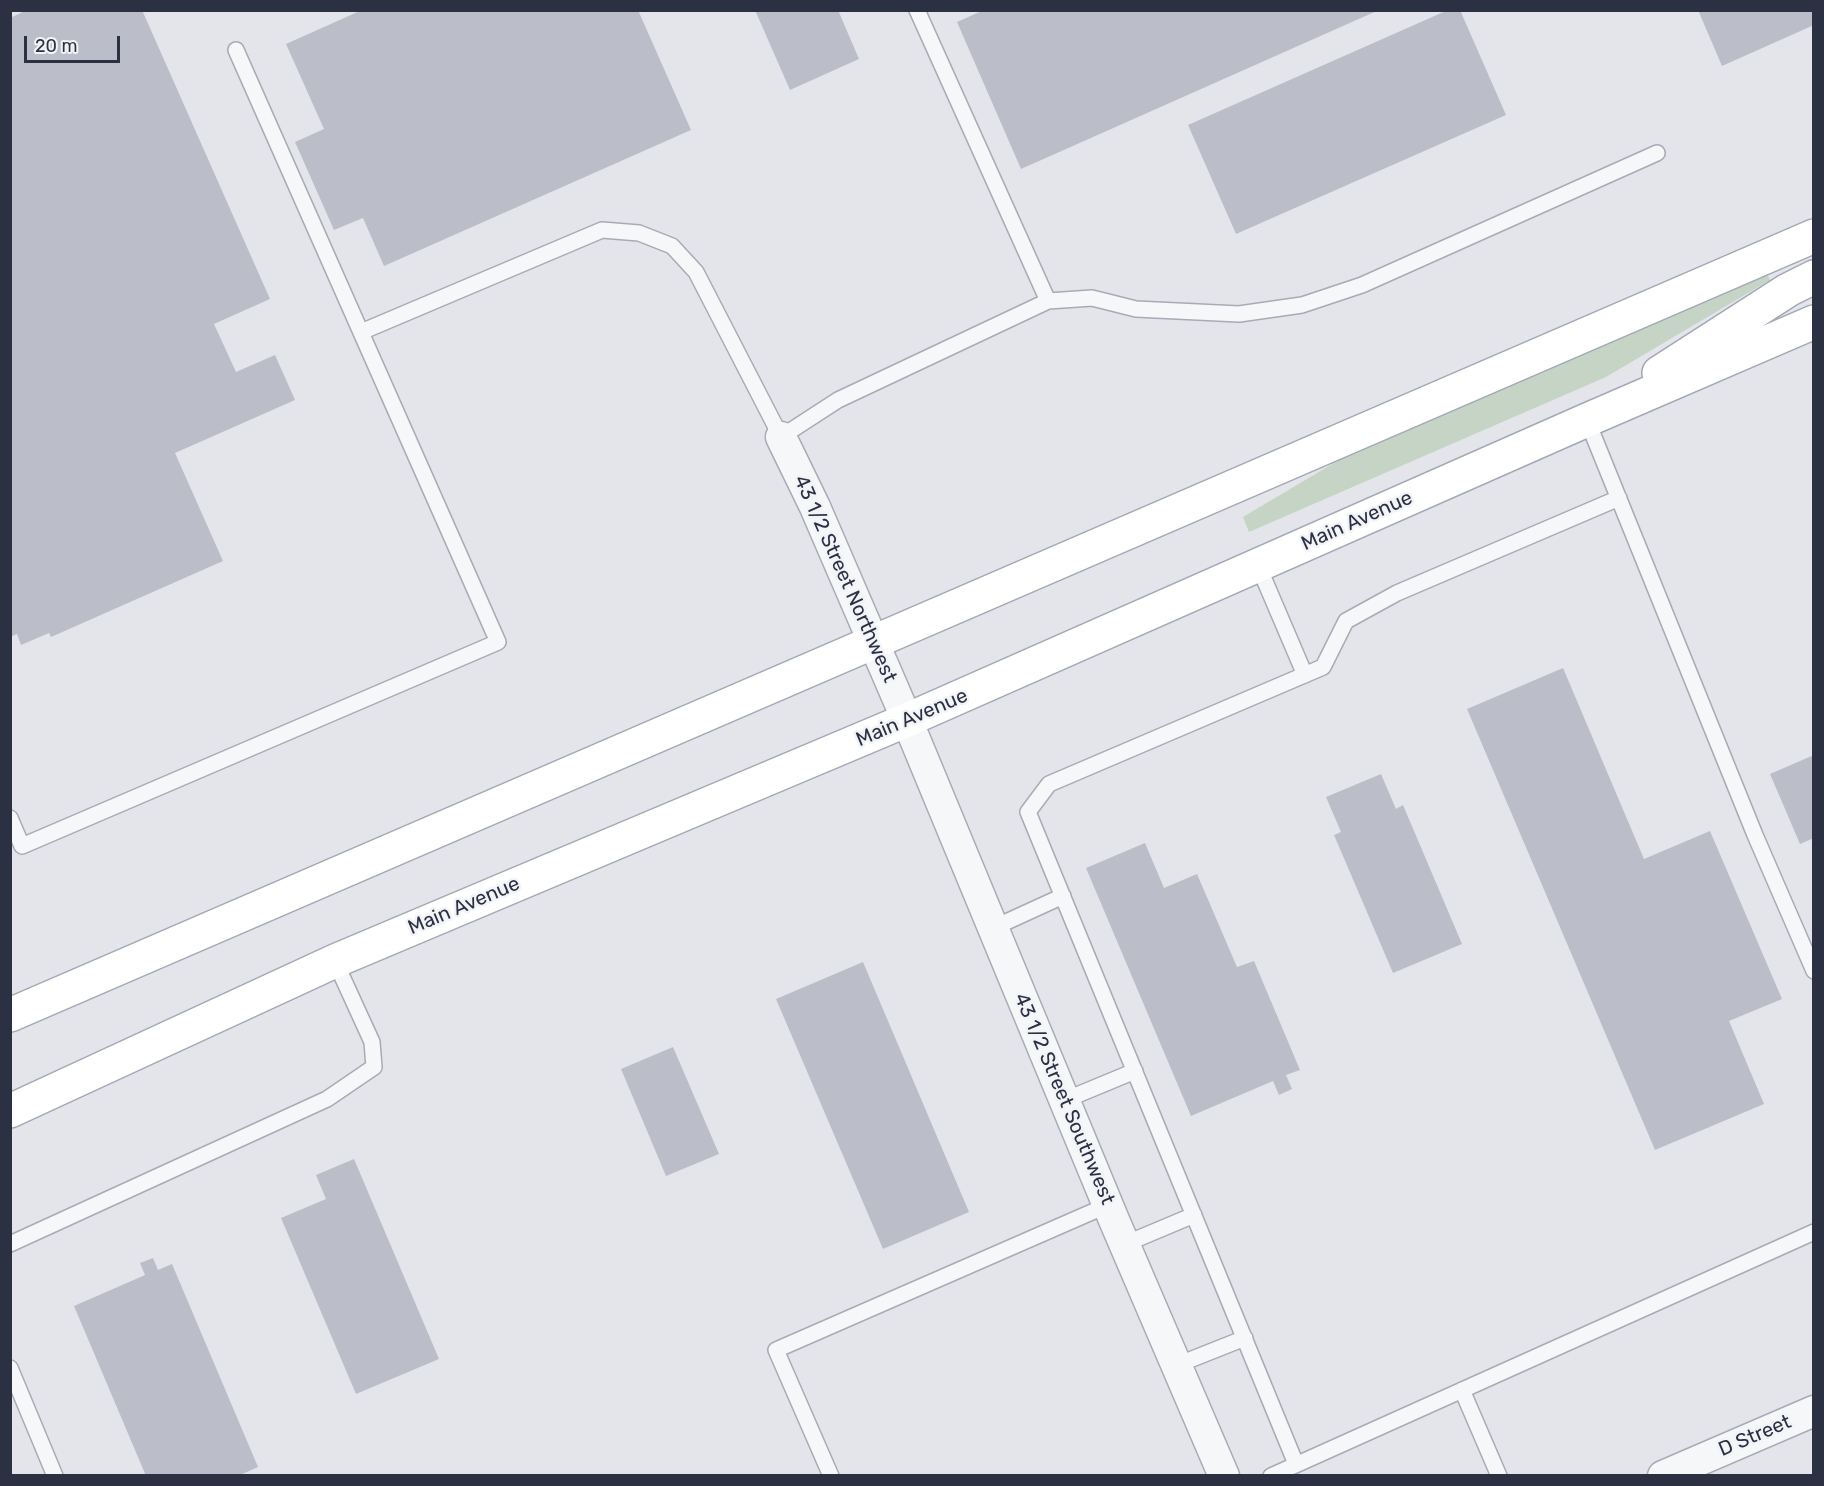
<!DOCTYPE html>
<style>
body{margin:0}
#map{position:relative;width:1824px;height:1486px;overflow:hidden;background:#e3e5eb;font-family:Rubik,sans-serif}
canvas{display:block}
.frame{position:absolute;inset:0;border:12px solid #2c3043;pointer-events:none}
.scale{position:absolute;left:24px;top:36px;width:96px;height:27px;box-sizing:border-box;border:3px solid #2c3043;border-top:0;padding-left:8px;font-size:18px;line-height:21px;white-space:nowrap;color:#2c3043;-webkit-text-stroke:4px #f3f4f8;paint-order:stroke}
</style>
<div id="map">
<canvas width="1824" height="1486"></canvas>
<div class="frame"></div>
<div class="scale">20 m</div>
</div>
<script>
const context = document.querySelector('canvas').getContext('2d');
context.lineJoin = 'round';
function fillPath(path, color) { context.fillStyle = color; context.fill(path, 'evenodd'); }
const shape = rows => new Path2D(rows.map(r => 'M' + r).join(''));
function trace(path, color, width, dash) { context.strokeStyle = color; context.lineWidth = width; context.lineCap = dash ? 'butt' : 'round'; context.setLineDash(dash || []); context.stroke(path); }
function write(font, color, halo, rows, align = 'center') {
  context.font = font + ' Rubik,sans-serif'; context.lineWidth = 5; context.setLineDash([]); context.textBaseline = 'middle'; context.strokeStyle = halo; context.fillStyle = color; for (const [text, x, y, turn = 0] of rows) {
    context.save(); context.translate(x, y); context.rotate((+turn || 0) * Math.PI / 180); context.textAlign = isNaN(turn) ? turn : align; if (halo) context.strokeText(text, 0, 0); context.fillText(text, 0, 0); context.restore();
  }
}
fillPath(shape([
 [1764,267,1770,280,1606,377,1249,532,1243,517,1403,422]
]), '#c6d4c5');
fillPath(shape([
 [27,10,142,10,270,299,214,324,236,372,275,355,295,400,175,453,223,561,51,637,49,633,21,645,17,634,10,637,10,18],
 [362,10,638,10,691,130,384,266,363,218,334,230,295,142,324,129,286,44],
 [755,10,838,10,859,59,790,90],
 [984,10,1379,10,1021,169,957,22],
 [1448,10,1460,10,1506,115,1236,234,1188,125],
 [1698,10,1814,10,1814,25,1722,66],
 [1563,668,1644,859,1710,831,1782,999,1729,1021,1764,1104,1655,1150,1467,709],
 [1814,755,1814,838,1800,844,1770,774],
 [1381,774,1396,809,1403,805,1462,944,1393,973,1334,835,1341,832,1326,797],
 [1145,843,1164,888,1197,874,1237,967,1254,961,1300,1070,1286,1075,1292,1089,1279,1095,1273,1081,1191,1116,1086,868],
 [863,962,969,1212,883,1249,776,999],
 [673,1047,719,1154,666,1176,621,1069],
 [354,1159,439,1359,356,1394,281,1218,326,1199,316,1175],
 [153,1258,158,1270,172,1264,258,1467,238,1476,146,1476,74,1306,145,1275,140,1263]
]), '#bbbec8');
const service = shape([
 [917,10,1048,301],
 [361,332,602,230,639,233,672,246,696,272,781,437,838,400,1048,301,1092,298,1136,309,1239,314,1302,305,1362,285,1657,153],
 [1587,420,1755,835,1814,971],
 [1258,565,1305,675],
 [10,818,22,846,498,642,236,50],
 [993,928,1063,896],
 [1065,1100,1135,1071],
 [10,1244,327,1099,374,1067,372,1042,335,961],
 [1125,1244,1194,1215],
 [1177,1365,1245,1338],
 [10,1368,55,1476],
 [1462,1390,1499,1476],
 [1296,1464,1028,812,1049,784,1323,667,1346,621,1397,593,1619,498],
 [831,1476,776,1350,1108,1205],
 [1271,1476,1814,1232]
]);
const minor = shape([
 [781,437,815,507,907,720,1114,1220,1224,1476],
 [1663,1476,1814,1411]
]);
const primary = shape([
 [1659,373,1788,290,1814,277],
 [10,1015,1814,236],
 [10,1111,335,961,907,720,1587,420,1814,322]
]);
trace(service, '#a8abb5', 18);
trace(minor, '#a8abb5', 33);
trace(primary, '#a3a8b6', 36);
trace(service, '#f6f7f9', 15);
trace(minor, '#f6f7f9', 30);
trace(primary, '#fff', 33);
write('20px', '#2c3043', '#f3f4f8', [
 ["Main Avenue",1357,521,-24],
 ["43 1/2 Street Northwest",845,579,66],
 ["Main Avenue",912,718,-23],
 ["Main Avenue",464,906,-23],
 ["43 1/2 Street Southwest",1064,1099,67],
 ["D Street",1755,1436,-23]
]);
</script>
